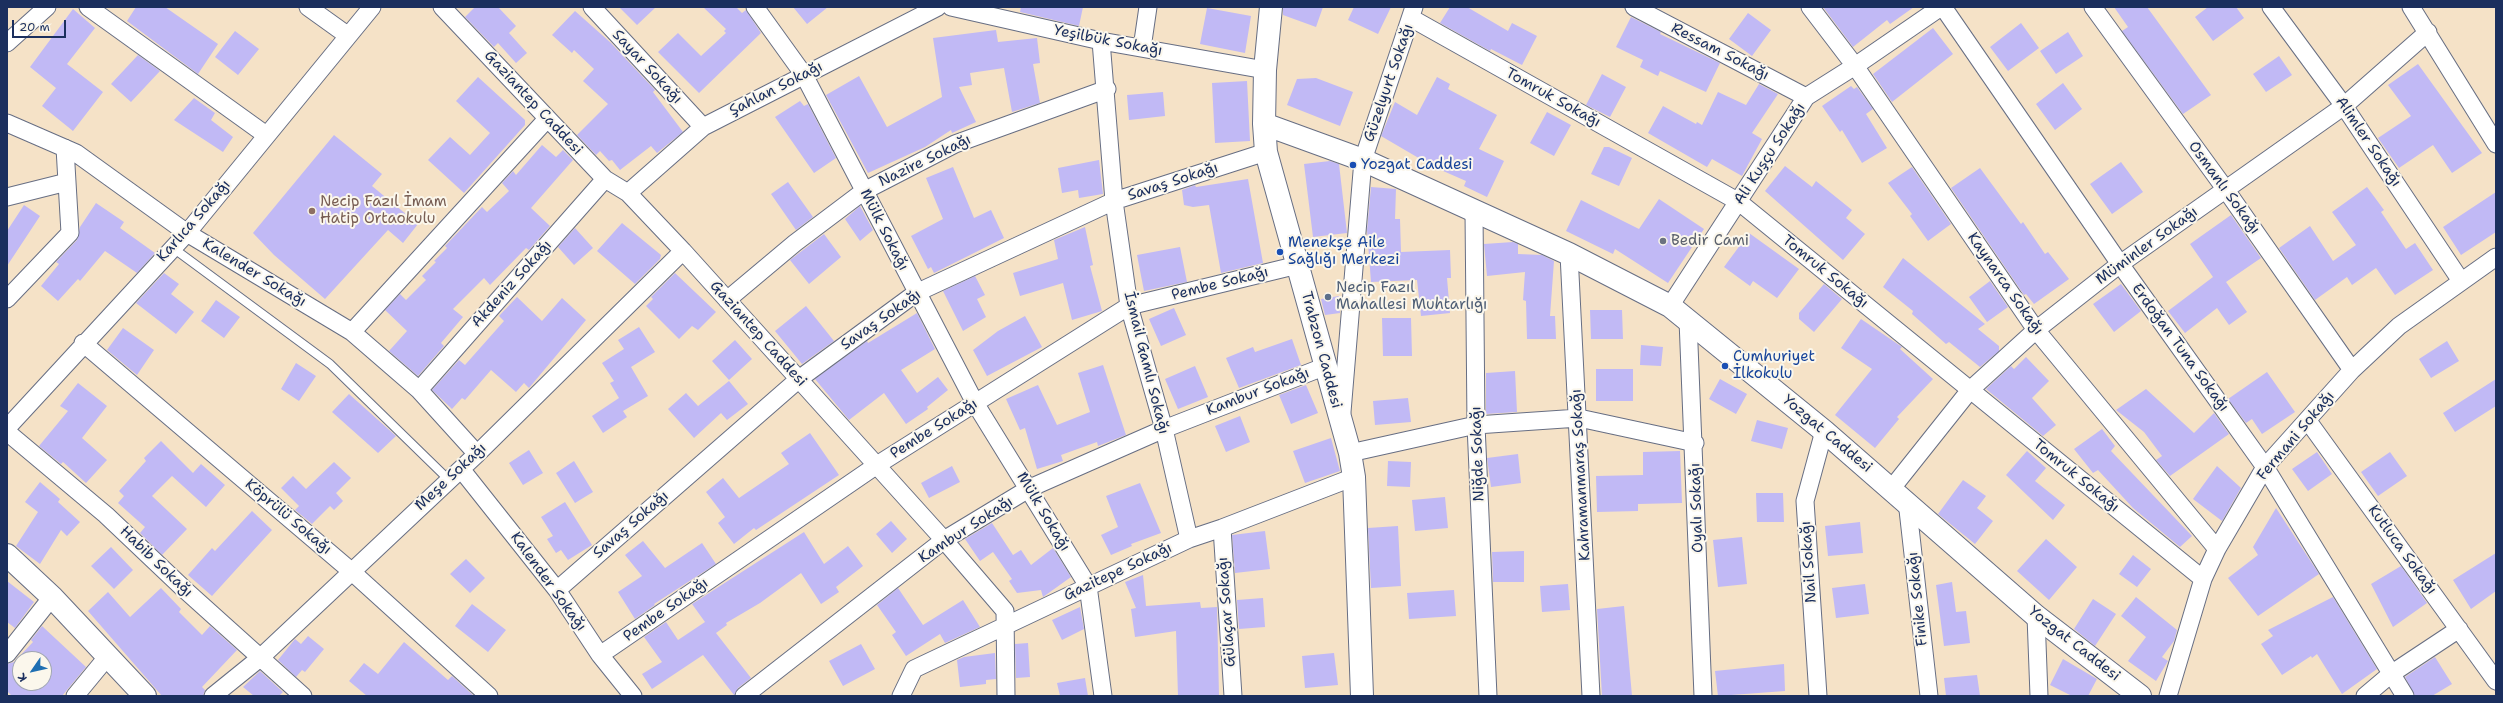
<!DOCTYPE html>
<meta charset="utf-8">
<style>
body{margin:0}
#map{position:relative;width:2503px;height:703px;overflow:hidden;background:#f5e2c7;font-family:"Shantell Sans",sans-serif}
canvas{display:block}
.frame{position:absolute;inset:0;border:8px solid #1b2f5e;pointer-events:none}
.north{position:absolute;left:12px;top:651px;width:40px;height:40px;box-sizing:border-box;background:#fbf7ec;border:1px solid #a1a7b3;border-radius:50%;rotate:236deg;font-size:11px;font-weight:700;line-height:16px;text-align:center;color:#1b2f5e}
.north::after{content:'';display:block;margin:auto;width:14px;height:18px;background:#1f6fb2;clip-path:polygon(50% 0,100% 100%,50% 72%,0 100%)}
.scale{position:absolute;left:12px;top:20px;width:54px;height:18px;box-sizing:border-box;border:2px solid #1b2f5e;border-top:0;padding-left:5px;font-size:12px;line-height:14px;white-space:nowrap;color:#1b2f5e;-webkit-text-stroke:3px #fbf7ec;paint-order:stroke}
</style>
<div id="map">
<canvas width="2503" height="703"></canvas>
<div class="frame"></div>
<div class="north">K</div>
<div class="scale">20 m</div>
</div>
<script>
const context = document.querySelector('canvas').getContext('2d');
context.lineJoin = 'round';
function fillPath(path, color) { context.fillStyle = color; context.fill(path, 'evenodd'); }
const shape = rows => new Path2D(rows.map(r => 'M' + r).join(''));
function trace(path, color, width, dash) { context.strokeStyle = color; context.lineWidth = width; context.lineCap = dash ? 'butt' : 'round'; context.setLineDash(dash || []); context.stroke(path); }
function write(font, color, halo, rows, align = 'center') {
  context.font = font + ' "Shantell Sans",sans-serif'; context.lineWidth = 4; context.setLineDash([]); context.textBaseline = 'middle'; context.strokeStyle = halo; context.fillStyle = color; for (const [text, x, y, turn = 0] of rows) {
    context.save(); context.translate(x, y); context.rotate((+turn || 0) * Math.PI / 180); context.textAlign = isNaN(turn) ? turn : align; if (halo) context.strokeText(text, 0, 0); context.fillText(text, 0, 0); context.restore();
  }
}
fillPath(shape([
 [136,7,165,7,218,44,198,74,127,21],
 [475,7,498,7,516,26,509,33,527,53,516,63,498,43,494,47,465,17],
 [619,7,656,7,637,25],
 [703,7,736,7,742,13,746,10,761,33,699,93,658,52,678,33,701,56,726,33,724,31,726,29],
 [793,7,828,7,807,24],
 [1021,7,1083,7,1079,26,1020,12],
 [1283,7,1323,7,1316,27,1283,15],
 [1354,7,1391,7,1378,34,1348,20],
 [1450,7,1467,7,1508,31,1512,23,1537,36,1522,65,1491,49,1490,51,1440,23],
 [1823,7,1914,7,1890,24,1887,20,1853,47],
 [2114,7,2147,7,2211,95,2183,114,2122,31,2128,27],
 [2208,7,2236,7,2244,18,2213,41,2195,17],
 [1207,8,1251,16,1245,53,1200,44],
 [73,9,95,28,67,64,103,92,73,131,42,106,56,88,30,67],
 [575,11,611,43,655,90,653,92,683,132,657,153,651,146,620,170,612,160,609,161,600,151,596,155,577,135,608,104,583,81,594,69,574,50,572,53,552,35],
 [1748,13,1771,30,1752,56,1729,39],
 [1631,17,1661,32,1660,34,1720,63,1706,92,1660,71,1658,76,1640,67,1643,60,1616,47],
 [2021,23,2039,48,2008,71,1990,47],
 [1933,28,1953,54,1892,102,1873,74],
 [996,30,998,42,1037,38,1040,63,1033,64,1040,103,1012,112,1004,68,970,73,972,85,959,87,976,122,952,133,951,130,925,147,868,173,826,95,859,76,887,127,942,97,933,38],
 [235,31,259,49,238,75,215,57],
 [2068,32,2083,56,2056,74,2040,51],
 [138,55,160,71,131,102,111,84],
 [2279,56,2292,75,2266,92,2253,74],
 [2418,64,2482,153,2452,173,2433,145,2399,168,2378,138,2411,116,2388,85],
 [1602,74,1626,87,1610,117,1586,105],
 [478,77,525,120,525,125,464,193,428,160,450,137,470,155,490,133,456,101],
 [1437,77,1450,84,1448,89,1497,115,1479,149,1504,161,1487,197,1464,186,1466,181,1434,167,1381,136,1395,102,1417,115],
 [1316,78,1353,92,1340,126,1287,105,1297,79],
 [1247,81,1250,141,1215,143,1212,83],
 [2063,83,2082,109,2055,130,2036,104],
 [1759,84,1778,94,1752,133,1762,139,1742,176,1712,159,1707,167,1648,133,1663,106,1696,124,1697,122,1702,125,1718,92,1746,105],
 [1851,86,1854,89,1857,87,1873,109,1866,114,1887,148,1862,163,1842,130,1840,132,1822,106],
 [1163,92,1165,116,1129,120,1127,95],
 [194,98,215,113,211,120,233,137,223,152,174,120],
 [800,101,804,106,808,104,836,158,814,173,775,117],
 [1547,112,1571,125,1554,156,1530,143],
 [334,135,382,174,372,186,418,224,403,243,388,230,325,299,274,255,253,233],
 [542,145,556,157,563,150,573,160,531,208,550,226,529,250,526,248,490,285,484,278,453,309,463,317,441,343,444,346,418,376,389,351,407,331,385,310,400,294,406,300,426,280,422,276,436,262,434,261,447,248,445,246,482,207,487,212,509,191,502,183,513,171,516,175],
 [1604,147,1609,147,1632,158,1619,186,1591,174],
 [1099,160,1103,194,1079,198,1078,190,1062,193,1058,168],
 [1330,161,1339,164,1347,233,1313,237,1304,164],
 [2121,162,2143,192,2112,214,2090,184],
 [1785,166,1812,187,1816,181,1852,210,1846,218,1865,234,1843,260,1765,191],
 [953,167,974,218,991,210,1004,238,934,273,931,267,928,269,911,236,943,219,926,178],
 [1912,167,1951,224,1928,241,1910,216,1912,214,1888,183],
 [1980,168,2021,224,2023,222,2045,254,2048,252,2069,279,2034,304,2026,294,2024,295,1951,188],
 [1248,179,1263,263,1221,273,1209,205,1193,207,1184,205,1182,190,1195,185,1196,187],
 [788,182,813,217,796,230,771,194],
 [1371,187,1396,189,1395,219,1400,219,1401,252,1450,250,1451,278,1447,278,1450,313,1421,316,1417,280,1371,282,1367,230],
 [2367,187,2384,210,2381,212,2406,249,2415,243,2433,270,2395,295,2376,268,2352,285,2347,277,2315,300,2279,248,2310,226,2333,261,2356,245,2332,212],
 [2496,192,2496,232,2461,255,2443,227],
 [1659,199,1704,229,1668,283,1615,249,1613,254,1566,231,1581,200,1639,229],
 [96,203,124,222,120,228,155,253,137,273,105,251,80,281,78,279,58,301,41,286,59,264,56,262,77,240,80,227],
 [24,205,40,216,7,266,7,231],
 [860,206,873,230,860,241,845,219],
 [2231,215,2261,258,2226,282,2247,312,2229,325,2217,308,2185,333,2168,311,2213,277,2190,244],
 [622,223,661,255,660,259,635,284,597,251],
 [1085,227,1093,265,1090,266,1102,311,1072,320,1063,283,1020,296,1013,273,1058,259,1054,240],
 [575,228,593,248,574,265,558,247],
 [1749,233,1799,269,1777,298,1753,281,1750,286,1724,267],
 [824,234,841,257,809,284,790,260],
 [1513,242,1518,244,1518,254,1542,255,1554,261,1550,316,1555,316,1556,339,1527,339,1526,301,1523,300,1525,272,1487,276,1484,244],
 [1180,247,1187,282,1144,291,1137,255],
 [1903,258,1985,324,1978,329,1999,346,1999,351,1980,367,1949,342,1946,344,1912,314,1913,311,1883,287],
 [164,273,179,284,171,294,194,312,176,334,136,303],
 [675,273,716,312,698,330,692,326,679,339,646,306,653,299,651,297],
 [975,276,985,295,977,299,986,317,963,331,943,291],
 [1990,281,2008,307,1987,322,1969,297],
 [1824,284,1842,299,1814,332,1799,319,1799,313],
 [2121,284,2141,311,2114,332,2093,304],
 [1339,296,1340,313,1325,315,1321,299],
 [517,297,542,321,562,298,586,320,529,388,524,383,516,392,491,370,465,400,462,398,452,409,432,390,459,360,465,365,504,321,499,316],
 [216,300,240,317,224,338,201,321],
 [806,306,834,341,802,364,775,331],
 [1174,308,1186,335,1161,346,1149,319],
 [1590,310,1622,310,1623,339,1591,339],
 [917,313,935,349,901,370,917,393,938,377,948,390,927,407,928,409,906,424,884,393,849,420,815,379,867,341,868,343],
 [1025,316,1042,347,987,376,973,350,998,331],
 [1382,318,1411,318,1412,356,1383,356],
 [1861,319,1902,347,1900,349,1933,379,1897,417,1899,419,1875,448,1835,415,1872,369,1841,348],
 [639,327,655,352,631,367,648,396,623,411,627,417,603,433,592,416,619,398,610,383,614,381,602,363,624,349,618,340],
 [123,328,154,350,137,375,107,350],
 [1292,339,1301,365,1239,388,1226,358,1253,347,1255,352],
 [735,340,752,359,729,380,712,361],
 [2447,341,2459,361,2431,378,2419,359],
 [1641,345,1663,347,1661,366,1640,365],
 [2026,357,2049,381,2032,398,2056,425,2043,436,1986,389,2011,366,2014,369],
 [296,363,316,376,299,401,281,389],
 [1103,365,1126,435,1098,446,1097,442,1061,455,1063,461,1037,469,1025,428,1020,430,1006,399,1038,385,1057,425,1090,412,1078,373],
 [1195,366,1208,397,1178,409,1165,379],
 [1596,369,1633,369,1633,401,1596,401],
 [1515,371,1517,412,1486,414,1486,373],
 [2267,372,2295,412,2262,434,2252,419,2246,423,2228,399],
 [1720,379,1747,394,1736,414,1709,399],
 [2496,379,2496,406,2455,432,2443,413],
 [729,381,748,404,727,420,721,413,694,438,668,409,686,393,698,406],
 [78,383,107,406,82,438,107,460,86,483,63,462,61,464,39,446,68,411,60,406],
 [1306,385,1318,413,1291,424,1279,395],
 [2146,389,2194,433,2214,413,2229,434,2170,476,2156,460,2162,456,2144,432,2116,410],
 [349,394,396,436,378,453,332,412],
 [1408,398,1411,422,1375,425,1373,401],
 [1240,416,1250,442,1226,452,1215,426],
 [1757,420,1788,428,1782,449,1751,441],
 [2102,429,2115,446,2111,451,2192,536,2180,547,2133,508,2098,470,2093,473,2074,449],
 [810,433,839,475,756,530,754,528,734,544,718,523,725,517,706,492,723,478,739,498,789,464,781,453],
 [1331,438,1340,471,1305,483,1293,451],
 [161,441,193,473,201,464,225,485,206,507,172,476,152,496,187,529,162,555,140,533,145,527,118,503,124,496,119,491,146,461,144,458],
 [529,450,543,473,523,485,509,463],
 [1680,451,1682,503,1638,504,1638,511,1597,512,1596,476,1643,475,1643,452],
 [2027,451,2046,468,2035,481,2065,505,2053,520,2006,475],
 [2317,452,2332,474,2308,491,2292,469],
 [2390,452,2407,476,2378,496,2361,472],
 [1518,454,1521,483,1491,487,1487,458],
 [574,461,593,492,575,503,556,473],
 [1388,461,1411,462,1410,487,1387,486],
 [334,462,351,478,336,493,343,501,334,510,330,506,312,524,295,510,299,506,281,488,293,476,306,489],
 [952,466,960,482,929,498,921,483],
 [2217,466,2241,488,2222,521,2193,499],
 [1963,480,1986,496,1977,508,1993,521,1975,544,1938,514],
 [40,482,60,499,58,502,80,522,67,536,61,530,40,564,16,546,38,512,25,502],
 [1140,483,1161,533,1131,544,1132,546,1111,555,1101,535,1118,527,1106,496],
 [1756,493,1783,493,1784,522,1757,522],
 [1445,497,1448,528,1415,531,1412,500],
 [565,502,592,545,568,560,561,550,556,553,547,539,553,536,541,517],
 [2276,508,2319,574,2258,616,2228,578,2258,555,2253,547],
 [252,511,272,530,212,596,188,575,212,548,215,551],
 [891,521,907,539,892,553,876,534],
 [1860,522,1863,553,1828,556,1825,526],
 [992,523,1013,555,1021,550,1031,565,1053,548,1071,577,1043,597,1041,590,1017,593,1009,581,1012,579,993,552,980,561,965,539],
 [1398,526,1401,586,1371,588,1368,528],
 [1265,531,1270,569,1235,573,1232,535],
 [804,532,824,564,848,546,863,566,836,587,839,592,821,604,801,573,760,603,726,623,727,625,716,633,751,678,738,688,734,695,703,655,652,689,642,674,662,662,644,637,666,622,678,640,705,622,692,604],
 [1742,537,1747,584,1718,587,1713,540],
 [2046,539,2077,567,2049,600,2017,571],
 [643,541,665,568,702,543,716,564,654,604,655,605,635,619,618,592,642,576,625,555],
 [111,547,133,570,114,589,91,566],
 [1524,551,1524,582,1493,582,1492,552],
 [2496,553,2496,591,2471,609,2453,580],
 [2133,555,2151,569,2137,587,2119,574],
 [466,559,485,578,470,593,450,574],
 [2401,566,2427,603,2393,627,2371,584],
 [1143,575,1146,606,1200,602,1201,608,1217,607,1219,696,1178,696,1176,631,1135,637,1131,609,1136,608,1125,582],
 [7,581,34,602,15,628,7,622],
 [1952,582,1956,612,1966,611,1970,643,1944,646,1936,585],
 [1568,584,1570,610,1542,612,1540,586],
 [1865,584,1869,614,1836,618,1832,588],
 [161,588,181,609,179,612,202,635,210,626,237,650,202,687,205,690,203,696,162,696,88,611,108,592,130,617],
 [898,588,923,625,963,600,980,627,945,643,940,634,906,656,892,635,896,632,877,605],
 [1454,590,1456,616,1409,619,1407,593],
 [2136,597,2177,630,2174,641,2162,657,2168,661,2156,681,2128,661,2146,637,2121,616],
 [2333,597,2377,669,2342,694,2317,654,2312,658,2311,656,2282,675,2261,644,2273,636,2268,630],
 [1263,598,1265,627,1239,629,1237,600],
 [2093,599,2116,614,2095,646,2074,629],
 [472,604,506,630,488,652,455,626],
 [1624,606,1632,696,1602,696,1597,609],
 [1080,607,1084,629,1062,640,1052,620],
 [42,626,86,667,62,696,12,696,7,691,7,664,14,662,33,642,31,640],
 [20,659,44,659,44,683,20,683],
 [308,636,324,649,305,672,302,670,296,677,278,660,295,639,301,644],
 [404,642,448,680,452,676,474,696,367,696,349,681,364,663,378,674],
 [1028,643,1030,677,1016,678,1015,644],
 [861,644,875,669,843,686,829,661],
 [995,653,996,679,986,680,986,684,960,687,957,660,964,657],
 [1334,653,1338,685,1305,688,1302,656],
 [2435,657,2452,684,2432,696,2415,696,2405,677],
 [2063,659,2097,679,2088,696,2072,696,2050,685],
 [1784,664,1785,691,1718,696,1715,671],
 [260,671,283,692,279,696,254,696,243,687],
 [1977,675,1980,696,1946,696,1944,678],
 [1085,678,1088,696,1060,696,1057,683]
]), '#c1b9f5');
const lane = shape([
 [173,248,330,364,449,480]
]);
const street = shape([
 [88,7,266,135],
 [308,7,347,35],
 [442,7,605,179,628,193,683,251,944,540,1005,611,1006,696],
 [592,7,703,127],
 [755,7,804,75,975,403,1088,586,1103,696],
 [951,7,1101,41,1265,70],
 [1634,7,1806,97],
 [1810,7,1855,66,2036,330,2217,549],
 [1943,7,2120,264,2265,467,2405,696],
 [2093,7,2226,190,2352,370],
 [2271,7,2344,106,2461,281],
 [2411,7,2496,144],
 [1411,18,1739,202,2203,579],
 [1101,41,1114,201,1129,306,1164,429,1189,539],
 [7,43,47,7],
 [1142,48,1148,7],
 [7,123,76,153,187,233,352,332,419,390,477,454],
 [628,193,703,127,938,7],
 [7,197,67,182],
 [1474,212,1476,425,1488,696],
 [1569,254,1591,696],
 [7,299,70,233,65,148],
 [727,300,795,243,864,191,955,144,1107,89],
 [1670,306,1806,97,1855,66,1941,7],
 [1688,320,1703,696],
 [352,332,547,119],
 [83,343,351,571,489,696],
 [419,390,605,179],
 [1342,412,1363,160,1414,7],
 [2308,421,2496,681],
 [7,428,187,233,372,7],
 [7,432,106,515,184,589,303,696],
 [1350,453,1476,425,1579,418,1695,443],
 [461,469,557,590,600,655,633,696],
 [1892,488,1970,390,2036,330,2120,264,2344,106,2428,32],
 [1907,501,1929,696],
 [1222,528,1233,696],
 [557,590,799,379,916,293,1114,201,1266,152],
 [2036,616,2039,696],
 [7,654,52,597],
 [600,655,877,465,1129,306,1298,265],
 [75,696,108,656],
 [213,696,260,658,477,454,683,251],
 [744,696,944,540,1030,488,1164,429,1326,366],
 [901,696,914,669,1189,539,1222,528,1354,477],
 [1818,696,1805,501,1824,431],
 [2168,696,2203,579,2217,549,2265,467,2352,370,2399,326,2496,257],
 [2365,696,2391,674,2459,629]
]);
const secondary = shape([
 [1271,7,1265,70,1264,124,1266,152,1350,453,1354,477,1362,696],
 [1264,124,1363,160,1569,254,1670,306,1824,431,2036,616,2140,696],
 [7,555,52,597,145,696]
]);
trace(lane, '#676e83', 10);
trace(street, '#676e83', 19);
trace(secondary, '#676e83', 24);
trace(lane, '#fff', 8);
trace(street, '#fff', 17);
trace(secondary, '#fff', 22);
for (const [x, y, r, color] of [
 [1353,165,4,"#1a4fb4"],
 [312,211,4,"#8d6e63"],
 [1663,241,4,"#6b7280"],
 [1280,252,4,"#1a4fb4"],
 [1328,297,4,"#5c6f8a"],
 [1725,366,4,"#1a4fb4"]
]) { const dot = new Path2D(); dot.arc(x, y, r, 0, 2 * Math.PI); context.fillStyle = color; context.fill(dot); trace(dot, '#fbf7ec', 1.5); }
write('15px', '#1b2f5e', '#fbf7ec', [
 ["Yeşilbük Sokağı",1108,41,11],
 ["Ressam Sokağı",1720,52,27],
 ["Sayar Sokağı",647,67,47],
 ["Güzelyurt Sokağı",1389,83,-71],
 ["Şahlan Sokağı",776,89,-27],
 ["Tomruk Sokağı",1553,98,29],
 ["Gaziantep Caddesi",533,103,47],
 ["Alimler Sokağı",2368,142,56],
 ["Ali Kuşçu Sokağı",1770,154,-57],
 ["Nazire Sokağı",925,161,-26],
 ["Savaş Sokağı",1173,182,-18],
 ["Osmanlı Sokağı",2224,188,54],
 ["Karlıca Sokağı",194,221,-49],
 ["Mülk Sokağı",884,230,63],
 ["Müminler Sokağı",2147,246,-36],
 ["Tomruk Sokağı",1825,272,39],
 ["Kalender Sokağı",254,273,31],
 ["Akdeniz Sokağı",512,284,-48],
 ["Pembe Sokağı",1220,284,-14],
 ["Kaynarca Sokağı",2005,284,55],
 ["Savaş Sokağı",881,320,-35],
 ["Gaziantep Caddesi",758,334,48],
 ["Erdoğan Tuna Sokağı",2180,348,54],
 ["Trabzon Caddesi",1321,350,75],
 ["İsmail Gamlı Sokağı",1146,363,76],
 ["Kambur Sokağı",1258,392,-21],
 ["Pembe Sokağı",934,429,-32],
 ["Yozgat Caddesi",1827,434,40],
 ["Fermani Sokağı",2296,436,-50],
 ["Niğde Sokağı",1478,454,-92],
 ["Kahramanmaraş Sokağı",1581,475,-93],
 ["Tomruk Sokağı",2076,476,39],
 ["Meşe Sokağı",451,477,-43],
 ["Oyalı Sokağı",1697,508,-92],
 ["Mülk Sokağı",1043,512,59],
 ["Köprülü Sokağı",288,517,40],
 ["Savaş Sokağı",631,525,-41],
 ["Kambur Sokağı",966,530,-33],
 ["Kutluca Sokağı",2402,550,54],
 ["Habib Sokağı",156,562,44],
 ["Nail Sokağı",1809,562,-94],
 ["Gazitepe Sokağı",1118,572,-25],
 ["Kalender Sokağı",548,582,54],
 ["Finike Sokağı",1918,599,-96],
 ["Pembe Sokağı",666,610,-35],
 ["Gülaçar Sokağı",1227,612,-94],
 ["Yozgat Caddesi",2074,644,38]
]);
write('15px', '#164399', '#fbf7ec', [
 ["Yozgat Caddesi",1361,165],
 ["Menekşe Aile",1288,243],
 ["Sağlığı Merkezi",1288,260],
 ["Cumhuriyet",1733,357],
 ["İlkokulu",1733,374]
], 'left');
write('15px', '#785e54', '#fbf7ec', [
 ["Necip Fazıl İmam",320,202],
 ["Hatip Ortaokulu",320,219]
], 'left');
write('15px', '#5b616d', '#fbf7ec', [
 ["Bedir Cami",1671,241]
], 'left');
write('15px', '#4e5e75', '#fbf7ec', [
 ["Necip Fazıl",1336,288],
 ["Mahallesi Muhtarlığı",1336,305]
], 'left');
</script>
